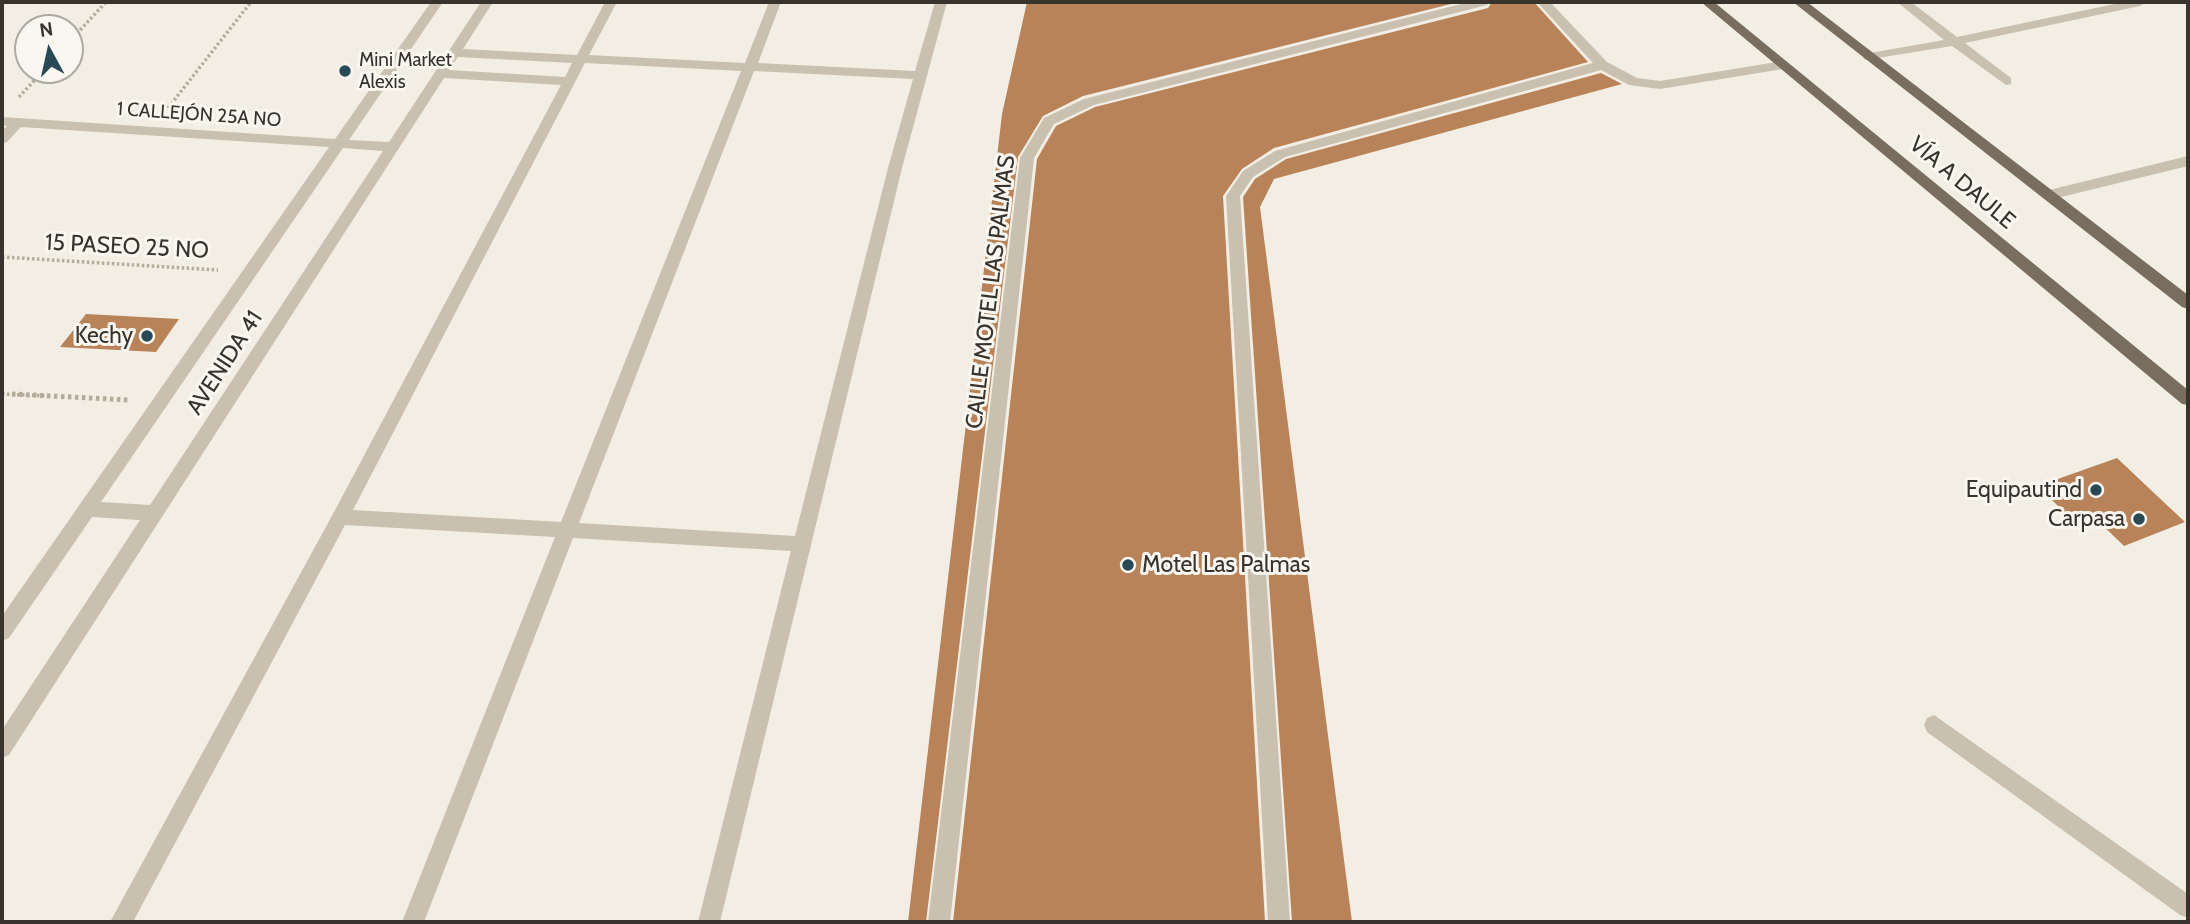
<!DOCTYPE html>
<meta charset="utf-8">
<style>
body{margin:0}
#map{position:relative;width:2190px;height:924px;overflow:hidden;background:#f2eee3;font-family:Cabin,sans-serif}
canvas{display:block}
.frame{position:absolute;inset:0;border:4px solid #39332d;pointer-events:none}
.north{position:absolute;left:14px;top:14px;width:70px;height:70px;box-sizing:border-box;background:#f9f7ef;border:2px solid #aca9a1;border-radius:50%;rotate:352deg;font-size:19px;font-weight:700;line-height:28px;text-align:center;color:#39332d}
.north::after{content:'';display:block;margin:auto;width:24px;height:32px;background:#274a56;clip-path:polygon(50% 0,100% 100%,50% 72%,0 100%)}
</style>
<div id="map">
<canvas width="2190" height="924"></canvas>
<div class="frame"></div>
<div class="north">N</div>
</div>
<script>
const context = document.querySelector('canvas').getContext('2d');
context.lineJoin = 'round';
function fillPath(path, color) { context.fillStyle = color; context.fill(path, 'evenodd'); }
const shape = rows => new Path2D(rows.map(r => 'M' + r).join(''));
function trace(path, color, width, dash) { context.strokeStyle = color; context.lineWidth = width; context.lineCap = dash ? 'butt' : 'round'; context.setLineDash(dash || []); context.stroke(path); }
function write(font, color, halo, rows, align = 'center') {
  context.font = font + ' Cabin,sans-serif'; context.lineWidth = 6; context.setLineDash([]); context.textBaseline = 'middle'; context.strokeStyle = halo; context.fillStyle = color; for (const [text, x, y, turn = 0] of rows) {
    context.save(); context.translate(x, y); context.rotate((+turn || 0) * Math.PI / 180); context.textAlign = isNaN(turn) ? turn : align; if (halo) context.strokeText(text, 0, 0); context.fillText(text, 0, 0); context.restore();
  }
}
fillPath(shape([
 [1027,2,1459,2,1083,96,1043,116,1018,157,926,922,908,922,1002,114],
 [1492,2,1534,2,1588,62,1274,148,1242,169,1223,196,1265,922,953,922,1037,159,1056,126,1095,107,1488,8],
 [1601,73,1622,84,1274,179,1260,207,1352,922,1292,922,1243,197,1255,179,1286,159],
 [86,314,179,319,156,352,60,347],
 [2117,458,2154,493,2185,522,2124,546,2093,516,2074,522,2038,486]
]), '#b9835a');
trace(shape([
 [70,41,106,2],
 [19,97,44,70],
 [168,108,251,2],
 [2,257,218,270],
 [2,394,49,396]
]), '#b5ab9a', 3.5, [2.5, 2.5]);
trace(shape([
 [12,394,129,400]
]), '#b5ab9a', 5, [3.5, 3.5]);
fillPath(shape([
 [1469,2,1489,2,1487,5,1094,105,1054,124,1034,158,950,922,928,922,1020,158,1044,118,1084,99,1469,2],
 [1537,2,1550,2,1607,62,1637,78,1660,81,1783,61,1790,65,1783,69,1660,89,1629,85,1601,70,1285,157,1253,177,1240,196,1290,922,1268,922,1226,196,1243,171,1275,151,1593,63,1537,2],
 [1897,2,1911,2,1957,37,2124,2,2146,2,2140,6,1965,43,2011,78,2011,84,2006,85,1952,46,1865,60,1863,57,1870,53,1944,40,1897,2]
]), '#c9c0b0');
fillPath(shape([
 [431,2,443,2,349,140,389,142,481,2,493,2,463,49,577,55,605,2,617,2,589,55,745,63,769,2,781,2,758,63,915,71,935,2,947,2,902,168,720,922,698,922,791,551,573,538,424,922,402,922,555,537,345,525,133,922,110,922,334,512,561,85,444,78,9,755,2,758,2,730,140,520,92,517,9,638,2,641,2,616,329,147,21,127,7,142,2,144,2,131,7,126,2,125,2,117,335,139,431,2],
 [458,57,572,63,565,77,449,70,458,57],
 [585,63,741,71,561,522,353,510,585,63],
 [754,71,913,79,888,168,795,536,579,523,754,71],
 [343,148,383,151,150,505,101,502,343,148],
 [2188,156,2188,166,2049,200,2042,195,2049,190,2188,156],
 [1934,715,2188,894,2188,918,2180,915,1927,732,1924,725,1927,718,1934,715]
]), '#c9c0b0');
fillPath(shape([
 [1701,2,1714,2,2188,390,2188,405,2182,404,1701,2],
 [1793,2,1807,2,2188,295,2188,309,2182,307,1793,2]
]), '#796d60');
for (const [x, y, r, color] of [
 [345,71,7,"#274a56"],
 [147,336,7,"#274a56"],
 [2096,490,7,"#274a56"],
 [2139,519,7,"#274a56"],
 [1128,565,7,"#274a56"]
]) { const dot = new Path2D(); dot.arc(x, y, r, 0, 2 * Math.PI); context.fillStyle = color; context.fill(dot); trace(dot, '#f9f7ef', 2.5); }
write('19px', '#39332d', '#f9f7ef', [
 ["Mini Market",359,60],
 ["Alexis",359,82]
], 'left');
write('19px', '#39332d', '#f9f7ef', [
 ["1 CALLEJÓN 25A NO",199,115,4]
]);
write('23px', '#39332d', '#f9f7ef', [
 ["VÍA A DAULE",1962,183,40],
 ["15 PASEO 25 NO",127,247,3],
 ["CALLE MOTEL LAS PALMAS",991,292,-83],
 ["AVENIDA 41",225,363,-57]
]);
write('23px', '#39332d', '#f9f7ef', [
 ["Kechy",133,336],
 ["Equipautind",2082,490],
 ["Carpasa",2125,519],
 ["Motel Las Palmas",1142,565,"left"]
], 'right');
</script>
